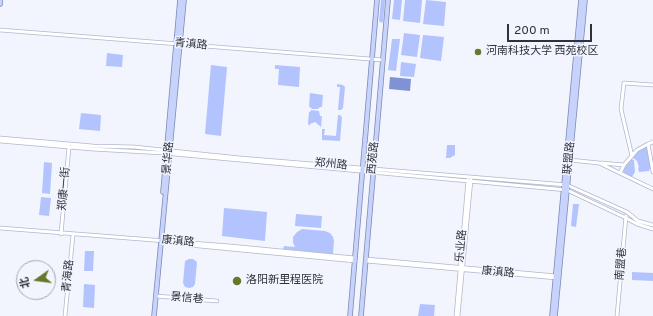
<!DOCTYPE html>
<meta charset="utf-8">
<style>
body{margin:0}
#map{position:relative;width:653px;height:316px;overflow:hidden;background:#f2f5fe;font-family:Overpass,"Noto Sans SC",sans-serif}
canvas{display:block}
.north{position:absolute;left:16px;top:260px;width:40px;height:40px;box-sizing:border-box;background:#f2f5fe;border:1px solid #a4a7b0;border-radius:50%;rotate:256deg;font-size:11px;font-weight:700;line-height:16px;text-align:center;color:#30323b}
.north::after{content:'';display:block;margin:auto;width:14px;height:18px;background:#657928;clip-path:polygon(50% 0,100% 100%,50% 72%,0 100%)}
.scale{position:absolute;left:507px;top:24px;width:85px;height:18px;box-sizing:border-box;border:2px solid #30323b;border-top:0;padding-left:5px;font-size:12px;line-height:14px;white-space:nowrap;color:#30323b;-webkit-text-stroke:3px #f2f5fe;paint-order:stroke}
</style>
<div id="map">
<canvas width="653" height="316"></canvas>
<div class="north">北</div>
<div class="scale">200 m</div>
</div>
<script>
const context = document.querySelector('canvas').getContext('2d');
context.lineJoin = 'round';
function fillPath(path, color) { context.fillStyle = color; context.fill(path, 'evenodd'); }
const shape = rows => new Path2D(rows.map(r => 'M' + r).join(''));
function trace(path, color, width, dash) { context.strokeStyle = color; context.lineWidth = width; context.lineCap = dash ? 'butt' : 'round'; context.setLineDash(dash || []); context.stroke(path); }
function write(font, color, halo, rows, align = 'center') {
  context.font = font + ' Overpass,"Noto Sans SC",sans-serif'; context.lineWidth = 3; context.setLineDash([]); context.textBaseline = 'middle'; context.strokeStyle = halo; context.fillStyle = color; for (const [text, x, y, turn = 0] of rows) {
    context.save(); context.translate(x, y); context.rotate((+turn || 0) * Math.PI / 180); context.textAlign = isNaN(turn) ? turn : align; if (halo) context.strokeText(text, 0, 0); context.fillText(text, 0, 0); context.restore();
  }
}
fillPath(shape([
 [381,0,385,0,383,21,382,23,380,22,379,21],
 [394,0,402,0,400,20,392,19],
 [405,0,422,0,420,23,403,21],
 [426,0,446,2,444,26,423,24],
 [404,33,420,35,417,57,401,55],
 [423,35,444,37,441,61,420,58],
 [392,39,400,39,396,71,388,70],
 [107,53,123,55,122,67,106,66],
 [401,62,416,64,414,77,400,76],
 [211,65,227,67,221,136,205,134],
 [275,65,300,67,299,87,278,85,279,69,275,69],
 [337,84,343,85,345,87,343,108,341,110,338,110,340,87,337,87],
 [310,93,323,95,322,107,320,107,318,109,312,109,310,107,309,107],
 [311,110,319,111,320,116,322,116,321,127,315,122,310,124,310,126,308,124,309,112,310,112],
 [81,113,101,115,100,131,79,129],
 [338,115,340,115,342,117,340,141,322,140,322,129,325,129,324,135,336,136],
 [447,145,455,145,455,155,450,158,446,158],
 [648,145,651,165,649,171,639,172,638,168,639,167,637,161,632,157,638,151],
 [631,159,634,160,635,172,632,177,623,172,624,168],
 [44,162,52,163,50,194,42,193],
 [41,197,51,198,49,216,39,215],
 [573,204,579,204,576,227,571,226],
 [224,208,267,212,265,241,222,236],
 [296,214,322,216,321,228,295,226],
 [302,229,325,231,330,233,333,237,334,241,333,254,283,249,284,246,295,247,293,243,293,237,297,232],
 [85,251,94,251,93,271,84,271],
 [189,259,193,259,197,262,195,284,193,287,189,288,185,287,183,283,185,261],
 [632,272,653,273,653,281,632,280],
 [84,284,95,285,94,308,83,307],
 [420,304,435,305,434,316,418,316]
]), '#b2c3fe');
fillPath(shape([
 [390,77,411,79,410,91,389,89]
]), '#7f92d6');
const minor = shape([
 [0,30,383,60],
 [0,138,93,146,134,147,240,158,567,185,627,212,638,221,653,225],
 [0,141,92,149,163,153,567,190,626,218,637,224,653,229],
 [648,144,653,172],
 [632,156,621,109,624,83,653,85],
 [570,160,599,163,653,189],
 [601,163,624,165],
 [620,173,624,165,637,150,648,144,653,142],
 [0,228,230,246,355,258],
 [61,234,69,147],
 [189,245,355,261],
 [366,259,557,276],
 [366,261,557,278],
 [156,296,217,301],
 [65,316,73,235],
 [456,316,468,180],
 [458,316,471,180],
 [617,316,626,216]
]);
const major = shape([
 [0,4,0,0],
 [163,192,180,0],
 [154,316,184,0],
 [350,316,377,0],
 [361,316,388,0],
 [552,316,581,0],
 [555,316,585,0]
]);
trace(minor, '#b1b8cc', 4.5);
trace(major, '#7a87b5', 5.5);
trace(minor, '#fff', 3);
trace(major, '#c7d3fa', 4);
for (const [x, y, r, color] of [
 [478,52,4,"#657928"],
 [237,281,5,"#657928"]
]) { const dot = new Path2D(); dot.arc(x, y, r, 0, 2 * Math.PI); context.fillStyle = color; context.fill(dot); trace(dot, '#f2f5fe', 1.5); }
write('11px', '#30323b', '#f2f5fe', [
 ["青滇路",191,45,5],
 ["景华路",169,158,-85],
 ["西苑路",374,158,-84],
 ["联盟路",570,158,-84],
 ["郑州路",331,165,5],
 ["郑康一街",65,189,-85],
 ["康滇路",178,242,5],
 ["乐业路",462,246,-85],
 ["南盟巷",622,264,-85],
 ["康滇路",498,273,5],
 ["青海路",69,276,-84],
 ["景信巷",187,299,5]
]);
write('11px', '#30323b', '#f2f5fe', [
 ["河南科技大学 西苑校区",486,52],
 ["洛阳新里程医院",246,281]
], 'left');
</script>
